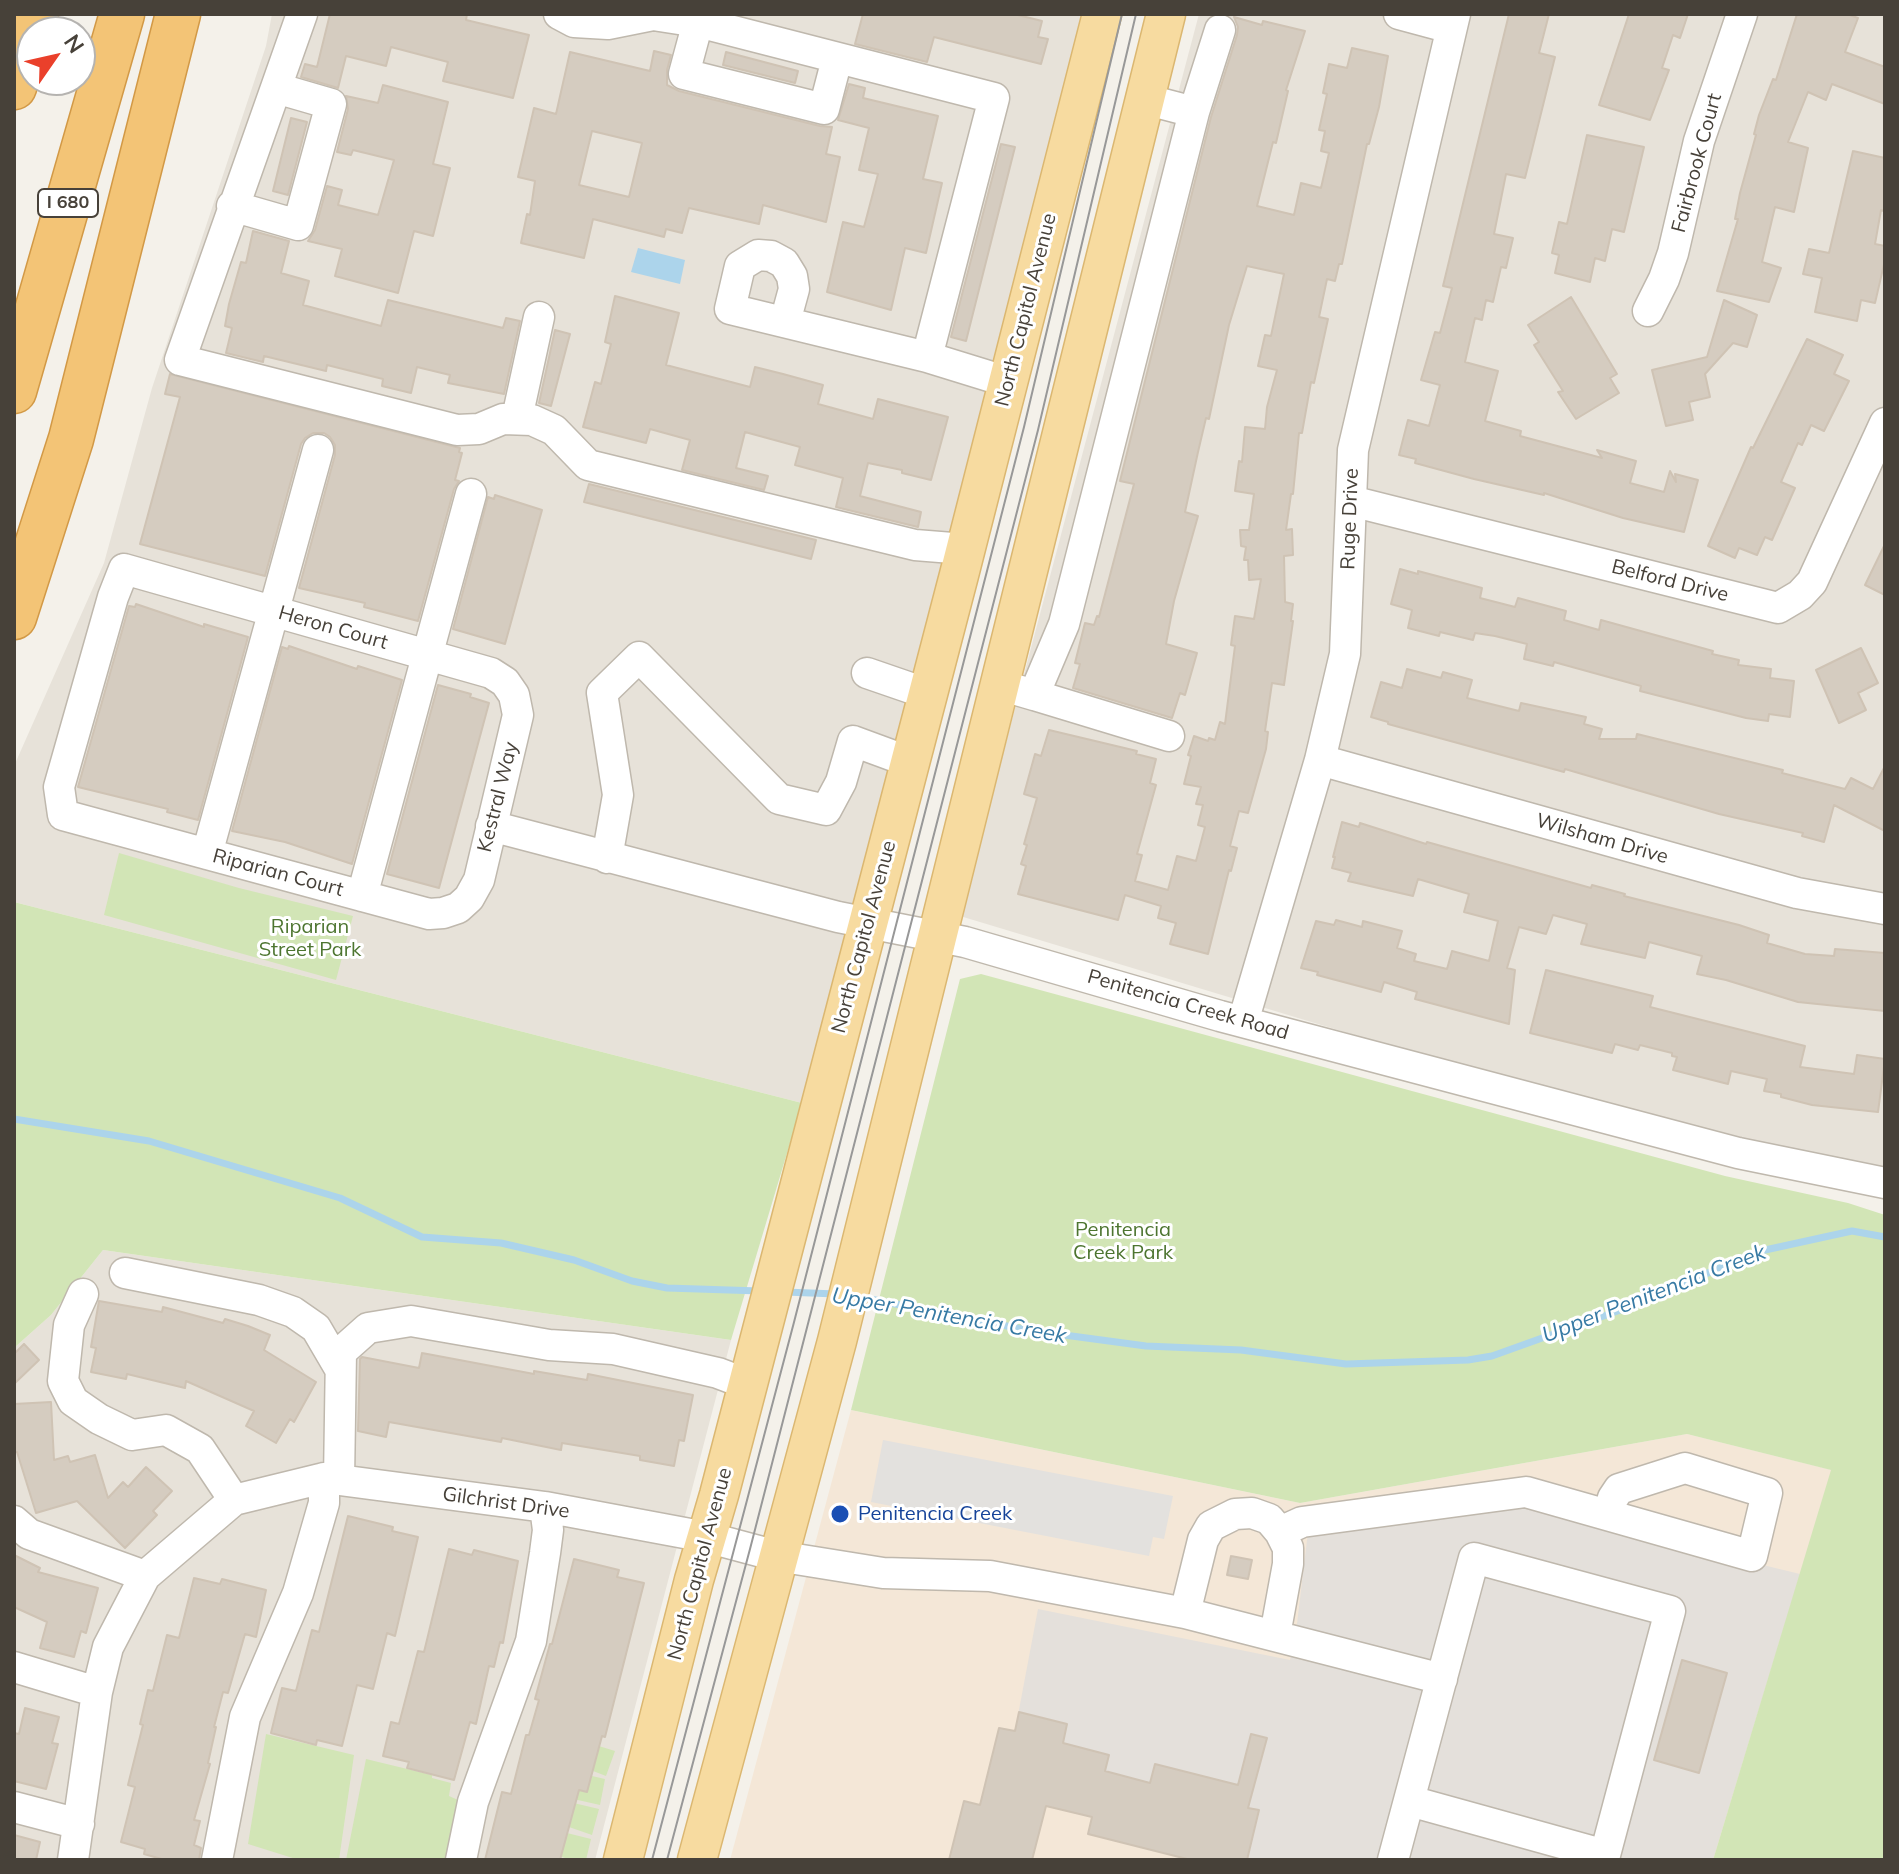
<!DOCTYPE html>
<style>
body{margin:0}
#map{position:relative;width:1899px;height:1874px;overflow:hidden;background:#f4f1ea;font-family:Mulish,sans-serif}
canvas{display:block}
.frame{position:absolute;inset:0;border:16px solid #474139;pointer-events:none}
.north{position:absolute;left:16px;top:16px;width:80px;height:80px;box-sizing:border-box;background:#fff;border:2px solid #b5b3b0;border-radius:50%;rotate:56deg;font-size:22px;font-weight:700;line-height:32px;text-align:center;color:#474139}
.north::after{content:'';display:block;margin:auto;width:28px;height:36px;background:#ea402b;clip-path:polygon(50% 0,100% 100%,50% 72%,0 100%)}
</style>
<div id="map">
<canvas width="1899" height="1874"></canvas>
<div class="frame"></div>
<div class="north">N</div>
</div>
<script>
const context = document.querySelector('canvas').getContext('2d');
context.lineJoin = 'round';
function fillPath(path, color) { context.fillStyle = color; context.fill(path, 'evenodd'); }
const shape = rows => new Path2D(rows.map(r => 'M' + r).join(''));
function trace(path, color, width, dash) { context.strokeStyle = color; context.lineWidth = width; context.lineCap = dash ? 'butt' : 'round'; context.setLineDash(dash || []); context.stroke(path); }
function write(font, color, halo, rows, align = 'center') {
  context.font = font + ' Mulish,sans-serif'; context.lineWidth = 6; context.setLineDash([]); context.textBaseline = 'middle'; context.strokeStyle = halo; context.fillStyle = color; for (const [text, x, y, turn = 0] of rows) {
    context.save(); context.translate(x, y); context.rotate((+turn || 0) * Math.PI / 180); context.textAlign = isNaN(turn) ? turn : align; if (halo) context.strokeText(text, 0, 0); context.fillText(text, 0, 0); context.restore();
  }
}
fillPath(shape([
 [272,14,1085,14,802,1103,14,902,14,766,104,563,152,388,266,46],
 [1199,14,1885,14,1885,1195,960,916],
 [103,1250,731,1340,595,1860,14,1860,14,1348,51,1315]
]), '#e7e2d9');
fillPath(shape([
 [851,1410,1300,1503,1687,1434,1832,1470,1713,1860,730,1860]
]), '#f4e7d7');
fillPath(shape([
 [1511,1504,1800,1574,1713,1860,1258,1860,983,1790,999,1728,1015,1731,1038,1609,1290,1660,1295,1640,1308,1532]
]), '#e4e0db');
fillPath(shape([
 [119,853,239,888,353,916,336,980,104,915],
 [14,902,802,1103,731,1340,103,1250,51,1315,14,1348],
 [981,974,1725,1176,1848,1203,1885,1215,1885,1860,1713,1860,1831,1470,1687,1434,1300,1503,851,1410,960,979],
 [266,1734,354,1755,339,1860,299,1860,248,1844],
 [576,1739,615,1751,606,1776,593,1771,596,1758],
 [366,1759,432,1775,432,1778,451,1783,449,1796,458,1800,445,1860,346,1860],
 [592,1776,605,1779,600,1805,560,1796,562,1786,587,1792],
 [544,1796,599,1809,592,1835,569,1827,572,1814],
 [567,1833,591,1839,586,1860,573,1860,535,1850]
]), '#d2e5b6');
fillPath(shape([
 [883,1440,1173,1496,1164,1539,1153,1537,1149,1556,871,1502]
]), '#e3e1de');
fillPath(shape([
 [638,248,685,260,680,284,631,272]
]), '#acd4eb');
trace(shape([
 [14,1119,149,1141,340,1198,422,1237,501,1243,574,1260,632,1281,667,1288,760,1291],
 [785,1292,836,1294],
 [860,1297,1027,1330,1146,1346,1241,1350,1346,1364,1468,1360,1492,1356,1637,1304,1756,1252,1852,1231,1885,1237]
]), '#acd4eb', 7);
const building = shape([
 [330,14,467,14,466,20,529,35,513,98,443,81,448,62,391,47,386,66,346,56,338,88,301,77,305,64,317,67,330,14],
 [863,14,1014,14,1042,21,1038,37,1048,39,1041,64,934,37,927,62,855,44,863,14],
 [1509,14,1549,14,1539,53,1555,57,1525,178,1506,174,1494,234,1513,238,1506,268,1501,267,1493,302,1486,300,1482,320,1475,318,1465,362,1498,371,1485,421,1521,431,1520,436,1602,458,1597,450,1636,461,1630,483,1664,492,1670,471,1676,482,1675,474,1698,480,1684,532,1623,518,1544,493,1544,495,1474,479,1415,463,1416,459,1399,455,1408,420,1429,426,1440,385,1421,380,1435,332,1440,333,1452,288,1443,286,1509,14],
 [1629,14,1688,14,1680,38,1673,35,1662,68,1669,70,1650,120,1599,105,1629,14],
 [1797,14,1847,14,1858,18,1845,52,1885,67,1885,104,1832,84,1826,100,1808,92,1788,142,1808,148,1794,212,1775,207,1762,262,1781,268,1769,302,1717,291,1738,219,1735,219,1740,193,1756,135,1754,134,1759,115,1773,79,1776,80,1797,14],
 [1234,17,1262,25,1263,21,1305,31,1286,90,1288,91,1276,143,1273,142,1257,206,1294,215,1301,183,1321,188,1329,153,1321,151,1325,131,1319,130,1327,94,1323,93,1329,64,1347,68,1352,48,1388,56,1379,107,1369,144,1367,144,1342,264,1339,264,1335,281,1327,279,1319,317,1328,319,1314,383,1311,382,1302,433,1299,433,1293,494,1291,494,1286,530,1292,529,1293,555,1284,556,1285,602,1293,604,1291,621,1293,621,1284,685,1272,683,1265,731,1268,732,1266,749,1248,813,1239,811,1230,846,1237,848,1231,871,1229,870,1208,954,1170,944,1176,923,1158,918,1161,906,1125,895,1118,920,1018,894,1026,866,1021,864,1027,845,1024,844,1037,798,1024,794,1035,754,1041,756,1049,730,1137,751,1136,754,1156,759,1150,783,1156,785,1137,854,1142,855,1135,881,1168,890,1177,856,1196,861,1205,827,1198,825,1203,805,1196,804,1201,787,1184,784,1191,756,1188,755,1194,736,1208,741,1209,738,1215,740,1220,722,1225,724,1235,646,1231,645,1235,616,1254,619,1261,579,1249,580,1248,560,1244,560,1246,547,1241,546,1240,530,1249,530,1254,494,1235,491,1239,461,1242,462,1245,427,1265,429,1267,407,1277,370,1258,366,1265,335,1271,336,1284,274,1247,266,1229,325,1209,419,1206,418,1198,452,1185,512,1198,516,1174,601,1166,644,1197,653,1185,695,1180,693,1172,718,1073,688,1080,664,1075,663,1085,623,1094,625,1097,616,1099,617,1134,484,1120,481,1211,117,1237,35,1238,27,1234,17],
 [654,51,671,55,667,70,667,85,679,91,820,126,832,127,826,154,840,157,826,222,763,205,759,224,689,208,682,233,666,229,664,237,593,219,584,258,521,243,527,214,530,215,535,181,518,177,534,108,556,114,570,52,650,71,654,51],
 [592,131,642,143,629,197,579,185,592,131],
 [726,52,798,71,795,83,723,65,726,52],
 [849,84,865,88,863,98,938,116,923,179,942,183,926,253,905,248,891,310,827,292,843,222,864,227,878,174,859,170,869,128,838,120,849,84],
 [383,85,448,102,433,164,450,168,433,236,414,231,398,293,335,276,342,249,308,241,315,230,327,186,342,190,338,205,378,215,394,160,353,150,351,155,337,152,348,109,346,96,378,103,383,85],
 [291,118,307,122,288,195,273,191,291,118],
 [1587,135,1644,147,1624,232,1612,229,1605,261,1595,258,1590,282,1555,273,1559,255,1552,253,1559,222,1567,224,1587,135],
 [1001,144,1015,147,966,341,951,337,1001,144],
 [1853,151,1885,158,1885,211,1881,210,1875,244,1885,246,1885,260,1875,303,1861,300,1857,321,1815,312,1822,278,1803,274,1809,249,1829,253,1853,151],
 [253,231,289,241,281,273,309,281,303,305,381,326,388,300,503,328,506,318,520,321,504,394,448,383,450,375,417,367,411,393,382,386,383,379,327,365,326,371,264,356,263,362,226,353,232,328,225,326,229,304,241,262,246,263,253,231],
 [615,296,679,313,666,365,750,387,755,367,783,374,823,385,818,404,873,419,878,399,948,417,931,480,902,473,902,470,868,463,860,496,921,512,918,527,836,507,843,478,795,465,800,447,745,432,736,468,768,476,764,490,682,470,690,440,650,429,646,443,583,427,595,382,601,384,611,344,605,342,615,296],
 [1571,297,1617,374,1610,378,1619,393,1576,419,1558,392,1563,391,1534,345,1539,342,1528,325,1571,297],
 [1724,300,1757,315,1747,347,1733,343,1705,374,1710,397,1689,402,1693,420,1666,426,1652,370,1707,357,1724,300],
 [555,330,570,334,551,406,539,403,555,330],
 [1807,339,1843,355,1834,374,1849,381,1824,431,1811,425,1802,445,1798,443,1781,482,1795,488,1772,540,1765,537,1757,555,1739,548,1735,558,1708,546,1751,447,1753,448,1807,339],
 [170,374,460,448,459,452,462,453,455,480,459,481,454,489,418,621,364,607,365,603,299,588,335,455,335,445,330,437,324,433,313,433,305,438,301,444,265,576,140,544,180,397,165,394,170,374],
 [589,484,816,540,811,559,584,502,589,484],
 [495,495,542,510,505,644,453,629,488,497,494,499,495,495],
 [1885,544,1885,595,1865,585,1885,544],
 [1400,569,1418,574,1418,571,1482,588,1480,598,1515,607,1518,598,1566,611,1564,620,1599,630,1601,620,1713,651,1712,654,1739,660,1738,665,1771,669,1770,678,1794,681,1790,717,1769,714,1768,721,1746,718,1640,691,1641,686,1554,662,1553,666,1524,659,1527,644,1495,636,1475,633,1473,640,1440,632,1439,636,1408,628,1412,610,1391,604,1400,569],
 [136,604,204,627,204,624,248,637,198,820,167,812,168,809,78,787,129,606,135,607,136,604],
 [289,646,357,669,358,666,402,680,352,864,285,842,232,831,282,647,288,649,289,646],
 [1861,648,1878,683,1858,693,1866,710,1839,723,1816,670,1861,648],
 [1407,669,1441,678,1443,672,1472,680,1467,698,1519,711,1521,703,1586,717,1584,724,1602,729,1599,739,1636,739,1637,734,1783,770,1782,773,1845,789,1851,778,1873,789,1885,766,1885,831,1834,805,1824,842,1802,836,1803,833,1719,814,1565,769,1564,772,1388,724,1388,722,1371,717,1381,682,1402,688,1407,669],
 [438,685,471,694,470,697,489,703,439,888,387,874,438,685],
 [1342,822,1359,827,1360,823,1426,844,1427,842,1591,888,1592,885,1625,894,1624,896,1739,925,1769,935,1767,943,1805,954,1834,956,1835,949,1885,953,1885,1011,1798,1002,1726,980,1697,974,1702,956,1649,942,1645,958,1581,944,1587,924,1553,915,1546,934,1519,927,1507,968,1515,970,1509,1024,1415,999,1417,992,1384,982,1381,992,1317,975,1318,972,1301,968,1316,921,1334,925,1336,920,1362,927,1363,921,1402,931,1397,948,1416,954,1414,961,1447,969,1452,951,1489,961,1498,921,1464,912,1469,894,1418,879,1413,896,1348,881,1351,873,1332,868,1335,857,1333,857,1342,822],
 [1546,970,1653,996,1650,1007,1805,1046,1800,1067,1854,1074,1857,1055,1885,1059,1878,1112,1812,1105,1781,1097,1781,1094,1764,1091,1767,1079,1731,1071,1728,1084,1673,1070,1677,1057,1672,1056,1672,1053,1640,1045,1638,1050,1615,1044,1612,1053,1530,1033,1546,970],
 [99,1301,162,1312,163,1307,223,1323,225,1319,248,1326,270,1335,264,1350,316,1382,294,1422,290,1419,276,1443,246,1426,254,1411,186,1381,185,1388,127,1374,126,1379,91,1372,96,1348,91,1347,99,1301],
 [24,1344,39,1360,14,1384,14,1354,24,1344],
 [422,1353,534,1374,534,1371,587,1380,588,1374,693,1395,684,1441,679,1440,674,1466,640,1460,640,1456,562,1443,561,1450,502,1438,501,1442,389,1422,386,1437,358,1431,360,1359,362,1357,419,1368,422,1353],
 [51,1402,54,1460,68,1456,70,1462,95,1455,108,1498,123,1482,128,1487,146,1467,172,1491,153,1511,157,1515,125,1548,77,1501,36,1513,17,1452,14,1452,14,1404,51,1402],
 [348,1516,393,1527,392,1531,418,1537,395,1636,387,1633,373,1689,357,1685,342,1746,317,1740,316,1745,271,1733,282,1688,296,1691,312,1630,319,1632,348,1516],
 [449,1549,472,1555,474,1550,518,1561,503,1643,500,1642,494,1667,489,1666,476,1724,470,1722,454,1780,407,1768,409,1762,383,1756,391,1722,399,1724,418,1651,424,1652,449,1549],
 [14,1555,40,1568,38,1572,98,1588,86,1633,81,1631,74,1657,40,1648,47,1622,14,1607,14,1555],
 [1231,1556,1252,1560,1248,1579,1227,1575,1231,1556],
 [574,1559,619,1570,617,1577,644,1583,605,1737,602,1736,587,1792,579,1790,560,1860,485,1860,502,1792,511,1794,526,1735,529,1735,539,1700,535,1699,550,1644,552,1644,574,1559],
 [194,1578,220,1584,222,1579,266,1590,256,1637,245,1634,228,1693,223,1692,214,1727,216,1727,208,1763,210,1764,194,1820,200,1821,194,1845,201,1848,199,1860,165,1860,144,1854,145,1849,121,1842,135,1787,128,1785,143,1725,140,1724,148,1690,153,1691,167,1635,179,1638,194,1578],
 [1682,1660,1727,1673,1699,1773,1654,1760,1682,1660],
 [25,1708,59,1717,52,1743,58,1744,46,1789,14,1781,14,1733,19,1734,25,1708],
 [1019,1712,1067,1724,1063,1743,1109,1755,1105,1771,1150,1783,1155,1764,1238,1785,1251,1734,1267,1738,1248,1808,1259,1810,1247,1860,1191,1860,1088,1834,1092,1817,1046,1806,1032,1860,949,1860,964,1801,980,1805,999,1728,1015,1731,1019,1712],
 [14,1835,40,1842,36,1860,14,1860,14,1835]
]);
fillPath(building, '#d5ccc0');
trace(building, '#cfc3b4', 2);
const minor = shape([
 [302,14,180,360,457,430,479,429,503,419,532,420,554,430,588,465,915,545,965,549],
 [559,14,574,22,608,24,653,15,698,22,994,98,927,357],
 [1399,14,1451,28],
 [698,22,684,74,824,109,837,59],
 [1194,112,1220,30],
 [232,206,298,225,331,104,276,88],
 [1648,311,1664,279,1673,253,1699,141,1742,14],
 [785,322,794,289,792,276,784,263,771,256,758,255,740,266,730,309,927,357,1008,382],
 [517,418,539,317],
 [1351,501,1778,608,1800,595,1812,582,1885,423],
 [124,569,491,673,505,682,514,695,518,715,479,880,469,898,458,908,443,913,429,914,63,815,59,787,113,597,124,569],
 [867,673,928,694],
 [1000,685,1034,695,1064,624,1194,112,1144,99],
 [1034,695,1169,736],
 [1320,760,1797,893,1885,909],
 [491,826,838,917,965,942,1220,1016,1738,1153,1885,1183],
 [207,854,318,450],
 [607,858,618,795,602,693,639,657,779,799,826,810,841,782,853,741,910,762],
 [362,896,471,494],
 [1243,1022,1320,760,1345,654,1353,450,1455,14],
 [125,1273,259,1300,293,1312,316,1328,340,1369],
 [83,1294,69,1325,63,1381,73,1401,99,1419,132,1435,166,1430,200,1449,234,1500],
 [339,1480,341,1352,368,1328,411,1321,549,1345,613,1349,718,1373,747,1384],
 [14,1521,29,1534,145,1576],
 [1280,1532,1302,1522,1526,1492,1752,1556,1767,1493,1685,1468,1619,1489,1613,1498,1608,1515],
 [1185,1613,1203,1540,1211,1526,1235,1514,1252,1513,1269,1519,1280,1532,1288,1548,1288,1564,1275,1635],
 [14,1667,97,1692],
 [14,1807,79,1824],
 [73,1860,97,1692,108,1647,145,1576,234,1500,324,1478,545,1507,706,1537,777,1556,883,1573,990,1576,1185,1613,1442,1679],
 [217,1860,245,1717,298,1593,324,1503,324,1478],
 [461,1860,473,1802,531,1641,545,1553,548,1530,545,1507],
 [1393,1860,1474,1558,1670,1611,1605,1855,1410,1801]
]);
const major = shape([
 [623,1860,694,1580,719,1495,959,575,1102,14],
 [697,1860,837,1341,1166,14]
]);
const highway = shape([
 [14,87,36,14],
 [14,391,122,14],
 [14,617,71,439,178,14]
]);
trace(minor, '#bfb8ad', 33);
trace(major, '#dbb771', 41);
trace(highway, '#d29946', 47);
trace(minor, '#fff', 30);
trace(major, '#f7dba0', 38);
trace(highway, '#f3c476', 44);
trace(shape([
 [652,1860,793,1326,1024,427,1122,14],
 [667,1860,750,1549,1038,430,1136,14]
]), '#989898', 2);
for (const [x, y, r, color] of [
 [840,1514,10,"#1a4fb4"]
]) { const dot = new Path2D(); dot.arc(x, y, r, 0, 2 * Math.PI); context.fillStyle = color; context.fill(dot); trace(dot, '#fff', 3); }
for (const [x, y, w] of [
 [68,203,60]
]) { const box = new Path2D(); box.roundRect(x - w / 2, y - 14, w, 28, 6); context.fillStyle = '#fff'; context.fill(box); trace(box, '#474139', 2); }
write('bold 18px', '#474139', null, [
 ["I 680",68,203]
]);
write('20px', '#474139', '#fff', [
 ["Fairbrook Court",1697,163,-75],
 ["North Capitol Avenue",1026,310,-76],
 ["Ruge Drive",1350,519,-88],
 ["Belford Drive",1670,581,14],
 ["Heron Court",333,628,16],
 ["Kestral Way",498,797,-76],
 ["Wilsham Drive",1602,839,16],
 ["Riparian Court",278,873,15],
 ["North Capitol Avenue",864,937,-75],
 ["Penitencia Creek Road",1188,1005,16],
 ["Gilchrist Drive",506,1503,8],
 ["North Capitol Avenue",700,1564,-75]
]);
write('20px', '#4d7530', '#fff', [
 ["Riparian",310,927],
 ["Street Park",310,950],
 ["Penitencia",1123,1230],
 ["Creek Park",1123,1253]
]);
write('20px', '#164399', '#fff', [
 ["Penitencia Creek",858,1514]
], 'left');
write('italic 22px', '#377aa4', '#fff', [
 ["Upper Penitencia Creek",1654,1294,-21],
 ["Upper Penitencia Creek",949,1316,10]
]);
</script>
